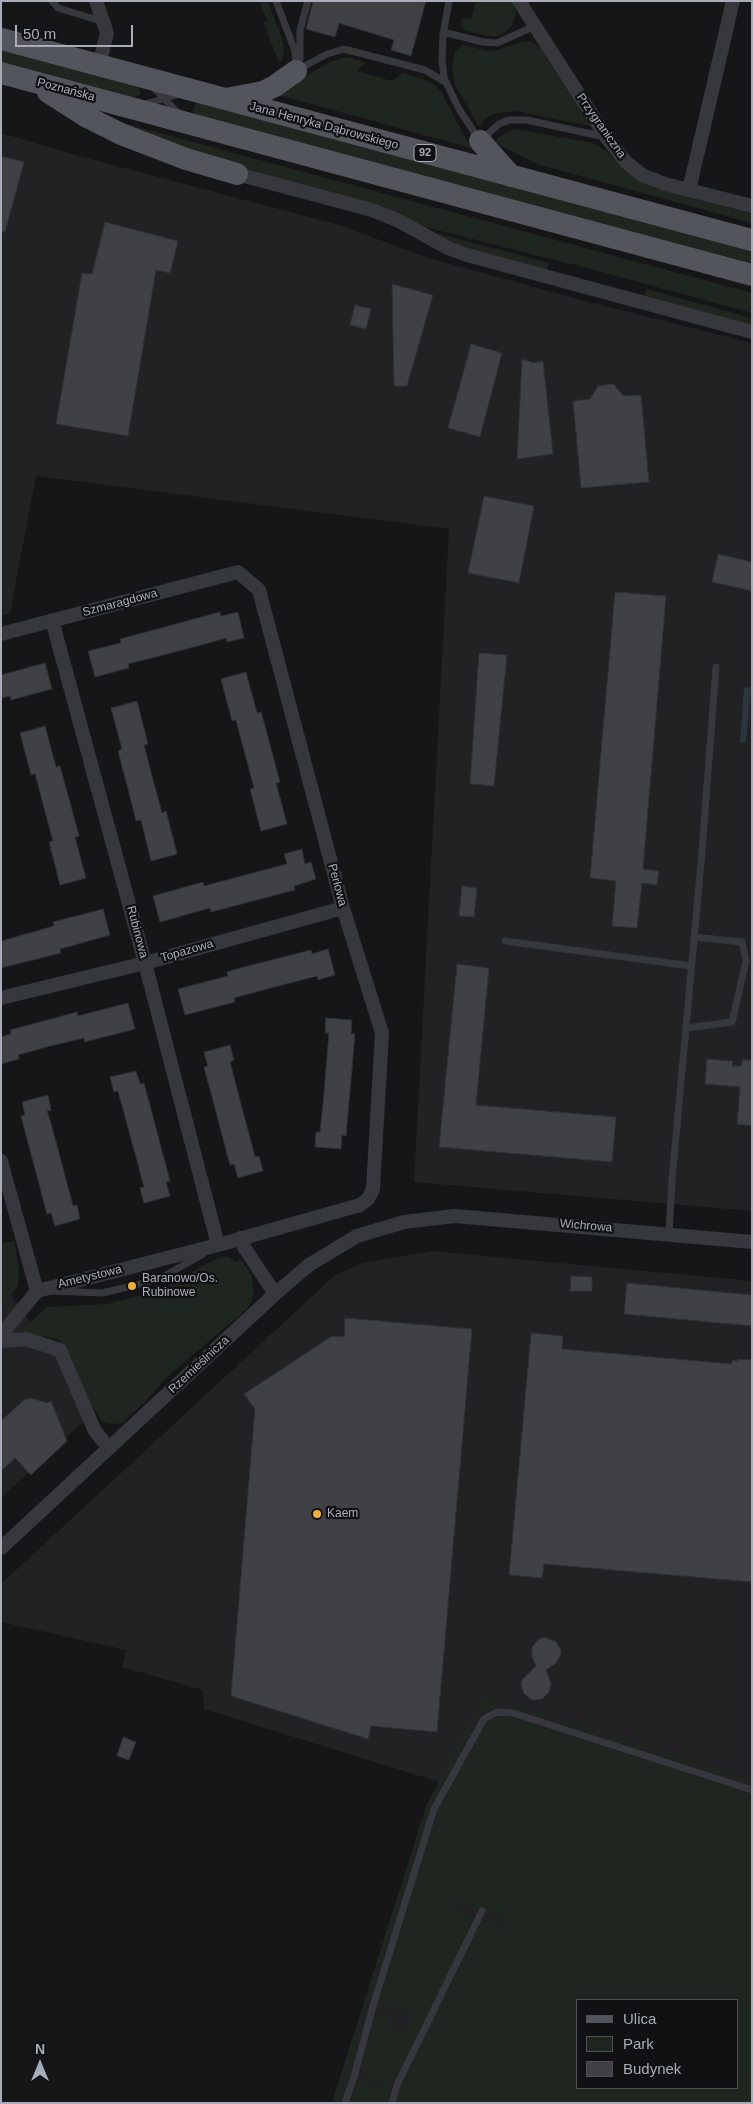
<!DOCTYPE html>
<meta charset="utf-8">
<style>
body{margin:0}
#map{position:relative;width:753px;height:2104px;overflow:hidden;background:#161618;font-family:Arial,sans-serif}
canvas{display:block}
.frame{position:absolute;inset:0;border:2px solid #a8adb8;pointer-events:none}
.legend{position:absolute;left:576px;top:1999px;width:162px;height:90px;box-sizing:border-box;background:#111113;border:1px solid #4d4f55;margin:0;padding:6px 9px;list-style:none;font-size:15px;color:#a8adb8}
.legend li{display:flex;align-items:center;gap:10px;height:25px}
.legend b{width:25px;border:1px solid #4d4f55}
.north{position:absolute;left:15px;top:2039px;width:50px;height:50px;-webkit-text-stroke:4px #111113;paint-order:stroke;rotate:0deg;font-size:14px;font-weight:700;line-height:20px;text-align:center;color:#a8adb8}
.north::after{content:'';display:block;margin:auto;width:18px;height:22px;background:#a8adb8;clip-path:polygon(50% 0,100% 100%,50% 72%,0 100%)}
.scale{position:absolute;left:15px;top:25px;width:118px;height:22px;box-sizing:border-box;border:2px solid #a8adb8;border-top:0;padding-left:6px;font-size:15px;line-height:18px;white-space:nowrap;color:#a8adb8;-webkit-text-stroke:4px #111113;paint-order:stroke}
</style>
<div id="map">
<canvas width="753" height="2104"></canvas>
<div class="frame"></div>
<ul class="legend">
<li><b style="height:6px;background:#53555c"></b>Ulica</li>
<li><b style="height:14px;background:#1e261f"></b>Park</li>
<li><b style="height:14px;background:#404145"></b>Budynek</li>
</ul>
<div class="north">N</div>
<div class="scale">50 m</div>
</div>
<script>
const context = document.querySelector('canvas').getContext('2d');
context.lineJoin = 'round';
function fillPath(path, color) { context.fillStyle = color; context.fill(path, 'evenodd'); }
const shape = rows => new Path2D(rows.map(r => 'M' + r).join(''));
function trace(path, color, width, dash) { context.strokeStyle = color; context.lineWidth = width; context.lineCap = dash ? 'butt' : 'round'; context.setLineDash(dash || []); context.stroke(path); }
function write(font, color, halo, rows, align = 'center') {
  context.font = font + ' Arial,sans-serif'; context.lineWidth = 4.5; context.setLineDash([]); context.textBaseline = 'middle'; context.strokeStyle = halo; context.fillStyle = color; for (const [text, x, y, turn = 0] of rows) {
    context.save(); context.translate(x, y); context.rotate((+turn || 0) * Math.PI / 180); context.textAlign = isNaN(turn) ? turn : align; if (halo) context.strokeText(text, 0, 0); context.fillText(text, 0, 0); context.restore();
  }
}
fillPath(shape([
 [1,133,79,156,339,225,432,259,592,303,752,343,752,1211,414,1182,449,529,36,476,10,613,1,616],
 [431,1251,752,1281,752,2103,332,2103,426,1807,439,1782,204,1709,203,1690,122,1667,126,1650,1,1622,1,1584,334,1276,362,1263],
 [577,2000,737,2000,737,2088,577,2088],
 [1,1266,8,1290,94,1412,1,1498]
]), '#222225');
fillPath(shape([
 [259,1,267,1,282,38,284,52,282,61,278,60,263,22,267,20],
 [476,1,512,1,516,14,513,23,507,31,498,36,486,36,465,30,461,25,462,18,471,20],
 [525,41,532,42,541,48,590,126,515,111,492,114,484,120,479,127,455,85,452,65,455,51,462,45,488,51,498,50],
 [1,47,138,86,141,94,133,98,1,63],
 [341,58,351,58,366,63,357,71,392,81,403,73,423,79,435,85,441,92,471,148,275,94,330,62],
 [196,102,752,251,752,265,195,115,193,111],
 [93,115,752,293,752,313,591,269,413,224,237,170],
 [515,129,593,143,608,152,623,169,655,188,752,214,752,223,537,164,495,143,498,137],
 [425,230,549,263,547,271,460,247],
 [646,289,752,318,752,326,644,297],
 [14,1241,19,1269,18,1286,1,1307,1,1243],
 [228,1257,236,1262,239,1259,243,1262,251,1275,254,1292,252,1301,247,1309,168,1376,144,1403,122,1423,113,1424,102,1422,88,1399,68,1352,59,1340,21,1331,47,1307,107,1304,161,1290,208,1263,219,1258],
 [484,1696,752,1781,752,1785,511,1708,501,1706,492,1707,483,1711,477,1718,427,1817,368,2004,348,2077,339,2103,332,2103,426,1807],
 [502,1717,510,1718,752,1794,752,2103,394,2103,400,2085,480,1925,487,1921,498,1922,500,1925,497,1934,499,1935,504,1917,456,1902,454,1908,464,1911,471,1919,470,1929,392,2087,366,2080,368,2073,360,2070,375,2013,383,2013,388,2018,387,2030,405,2035,412,2014,382,2004,379,2000,435,1819,441,1805,485,1726,489,1722],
 [577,2000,737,2000,737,2088,577,2088],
 [358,2080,391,2090,387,2103,350,2103]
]), '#1e261f');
fillPath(shape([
 [747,687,751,688,746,742,740,743,744,688]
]), '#2c353c');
const building = shape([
 [313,1,426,1,411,56,391,50,394,40,339,23,335,37,306,29,313,1],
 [1,156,24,162,5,232,1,231,1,156],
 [105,222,178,241,170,273,156,270,128,436,56,424,82,273,92,274,105,222],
 [392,284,433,295,407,386,394,386,392,284],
 [355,305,371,309,366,329,350,325,355,305],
 [471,344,502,353,480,437,448,428,471,344],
 [522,359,534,363,543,361,553,454,517,459,522,359],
 [613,384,624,396,641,395,649,482,581,488,573,401,590,399,598,386,613,384],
 [484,496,534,506,519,583,468,573,484,496],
 [718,554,752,562,752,591,712,582,718,554],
 [615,592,666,596,643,869,659,871,657,885,642,883,637,928,612,926,616,881,590,878,615,592],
 [220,612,221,616,238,612,244,638,227,642,226,638,194,647,128,664,129,668,95,677,88,651,121,643,120,639,220,612],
 [479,653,507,655,494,786,470,784,479,653],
 [45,663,52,689,11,700,10,696,1,698,1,675,45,663],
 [246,672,257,713,261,712,265,726,280,782,276,783,287,824,261,831,250,789,254,788,236,720,232,721,221,679,246,672],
 [137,701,148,744,144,745,151,772,162,813,166,811,177,854,151,861,141,820,136,821,129,793,118,751,122,749,111,708,137,701],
 [45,726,56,767,60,766,68,795,79,836,75,837,86,878,60,885,49,842,53,841,46,815,35,774,31,775,20,733,45,726],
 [302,849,305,864,311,862,316,879,294,886,295,890,211,912,210,908,160,922,153,896,203,882,204,886,287,864,284,854,302,849],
 [462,886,477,888,474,917,459,916,462,886],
 [103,909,110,935,60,949,61,953,1,968,1,941,54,926,53,922,103,909],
 [328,949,335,975,318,980,317,976,267,989,234,998,235,1002,185,1015,178,989,228,976,227,972,244,967,311,950,312,954,328,949],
 [457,964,489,968,476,1105,616,1117,612,1162,439,1147,457,964],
 [128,1003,135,1029,85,1042,84,1038,50,1046,18,1055,19,1059,1,1064,1,1037,11,1034,10,1030,77,1012,78,1016,128,1003],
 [326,1018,352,1020,351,1034,355,1034,346,1136,342,1135,341,1149,315,1147,316,1132,320,1132,323,1104,329,1033,325,1033,326,1018],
 [230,1045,234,1060,230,1062,237,1089,255,1157,259,1156,263,1171,238,1178,234,1164,230,1165,204,1067,208,1066,204,1052,230,1045],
 [707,1059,733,1061,732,1066,742,1066,742,1060,752,1060,752,1126,737,1124,740,1087,705,1084,707,1059],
 [136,1071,140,1084,144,1083,170,1181,166,1182,170,1196,144,1203,140,1188,144,1187,133,1146,118,1091,114,1092,110,1077,136,1071],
 [48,1095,51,1110,47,1111,51,1123,73,1206,77,1205,80,1219,55,1226,51,1213,47,1214,21,1116,25,1115,22,1102,48,1095],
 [571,1276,592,1277,592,1291,570,1291,571,1276],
 [627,1283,752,1295,752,1326,624,1314,627,1283],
 [345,1318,472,1329,437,1732,371,1726,368,1739,231,1696,255,1409,244,1394,332,1336,344,1337,345,1318],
 [531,1333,563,1336,562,1349,732,1364,732,1360,738,1361,738,1359,752,1360,752,1582,544,1564,542,1578,509,1575,531,1333],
 [31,1398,47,1403,51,1401,67,1441,31,1475,15,1458,1,1471,1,1421,24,1400,31,1398],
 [542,1638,547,1638,556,1642,561,1650,561,1655,556,1663,546,1670,551,1683,549,1692,542,1699,532,1700,524,1694,521,1685,522,1680,536,1666,532,1657,532,1647,538,1640,542,1638],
 [123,1737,136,1742,129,1760,117,1756,123,1737]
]);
fillPath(building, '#404145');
trace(building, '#303034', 1);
trace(shape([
 [52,1,58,8,101,21],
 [276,1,295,51,296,68],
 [449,1,443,35,442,59,444,78,459,109,480,141,499,124,509,120,527,120,605,137],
 [443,32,483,42,497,43,535,26],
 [300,59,300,30,308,1],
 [299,69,327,54,344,49,425,70,445,82],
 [152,86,179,114],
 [145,104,180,94],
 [505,941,691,966],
 [686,1028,732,1022,746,961,742,942,694,937],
 [669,1234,672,1180,702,852,716,667],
 [52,1291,102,1293,132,1286,161,1278,203,1254],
 [345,2103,354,2077,373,2006,434,1809,484,1719,497,1712,513,1713,752,1790],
 [392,2103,397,2085,482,1911]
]), '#37383d', 7);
trace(shape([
 [96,1,107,33,99,65],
 [519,1,606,137,626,162,642,175,665,184,752,206],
 [237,174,372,210,399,221,448,248,467,255,752,332],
 [689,190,733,1],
 [52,620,145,963,218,1245],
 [1,634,238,572,259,590,343,908,382,1033,373,1189,368,1199,360,1205,218,1245,37,1291],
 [1,998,145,963,343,908],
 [1,1161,37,1291],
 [241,1238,244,1247,275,1294],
 [1,1335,37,1291],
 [1,1341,26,1339,60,1350,95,1431,109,1448],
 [1,1548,275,1294,309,1265,357,1236,404,1222,455,1216,752,1242]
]), '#37383d', 14);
trace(shape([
 [1,39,752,240],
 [1,73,752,275],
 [48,92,87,117,121,134,186,159,237,174],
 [231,98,263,92,275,86,296,71],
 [480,141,511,176]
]), '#53555c', 22);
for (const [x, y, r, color] of [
 [132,1286,5,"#f2b134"],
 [317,1514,5,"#f2b134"]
]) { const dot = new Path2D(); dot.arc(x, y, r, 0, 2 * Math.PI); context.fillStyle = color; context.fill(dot); trace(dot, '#111113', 2); }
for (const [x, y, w] of [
 [425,153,22]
]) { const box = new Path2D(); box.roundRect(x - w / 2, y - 8.5, w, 17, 4); context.fillStyle = '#111113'; context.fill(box); trace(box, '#a8adb8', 1); }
write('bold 11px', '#a8adb8', null, [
 ["92",425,153]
]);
write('12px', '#a8adb8', '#111113', [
 ["Poznańska",66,90,15],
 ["Jana Henryka Dąbrowskiego",324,126,15],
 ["Przygraniczna",601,126,55],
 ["Szmaragdowa",120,603,-15],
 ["Perłowa",337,885,75],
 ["Rubinowa",137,932,75],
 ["Topazowa",187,951,-16],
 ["Wichrowa",586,1226,5],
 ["Ametystowa",90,1277,-14],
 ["Rzemieślnicza",199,1365,-43]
]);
write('12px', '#a8adb8', '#111113', [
 ["Baranowo/Os.",142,1279],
 ["Rubinowe",142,1293],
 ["Kaem",327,1514]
], 'left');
</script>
